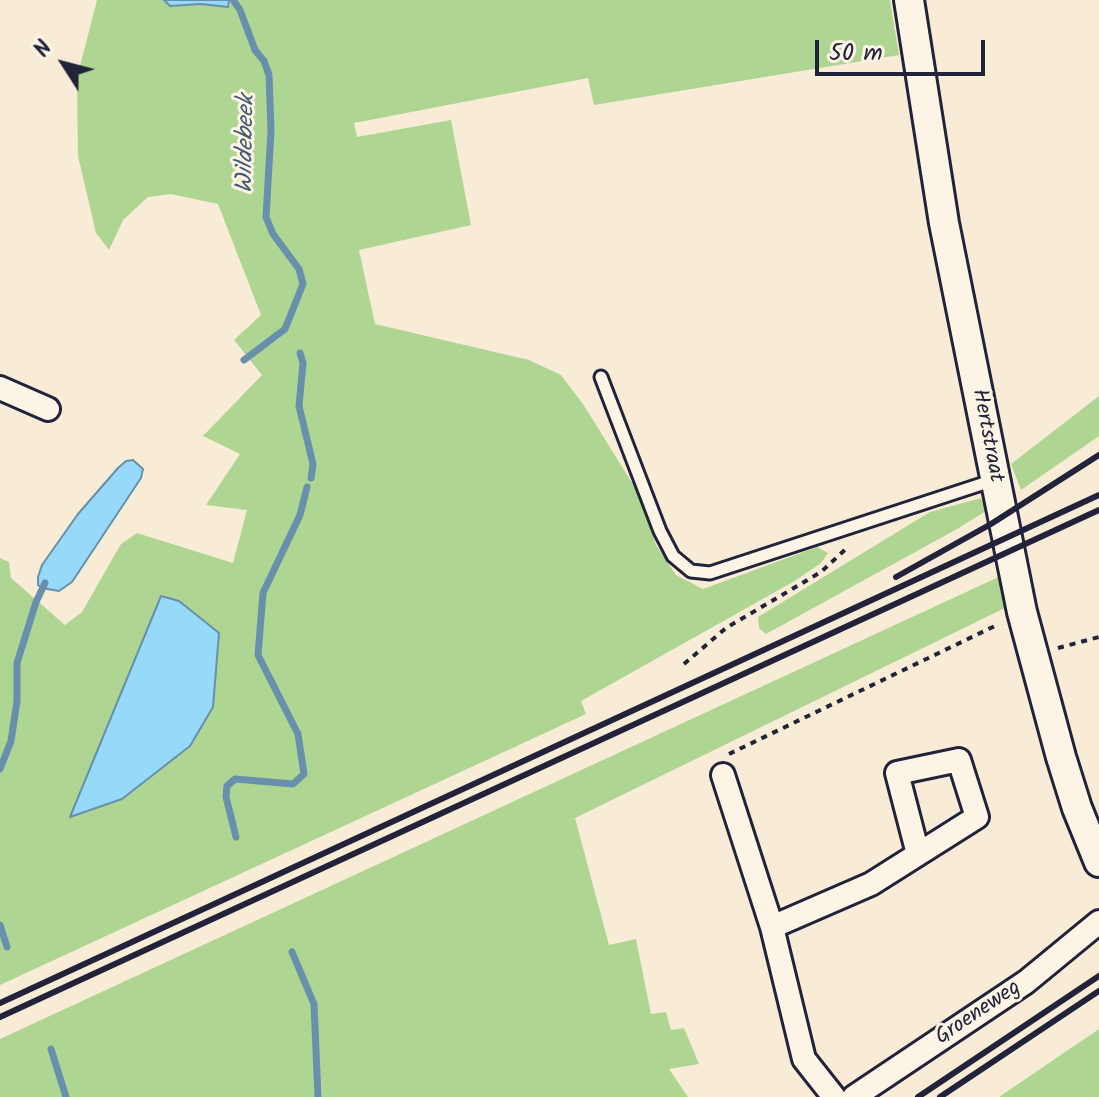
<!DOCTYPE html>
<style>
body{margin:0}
#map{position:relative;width:1099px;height:1097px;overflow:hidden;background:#f8ecd6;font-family:Kalam,sans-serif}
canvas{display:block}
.north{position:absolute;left:24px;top:24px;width:80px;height:80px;-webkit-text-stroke:6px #fcf5e5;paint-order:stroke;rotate:306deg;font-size:22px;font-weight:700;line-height:32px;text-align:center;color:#22223b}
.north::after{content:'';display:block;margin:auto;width:28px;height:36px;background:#22223b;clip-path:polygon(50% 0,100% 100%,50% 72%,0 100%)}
.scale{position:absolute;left:815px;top:40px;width:170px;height:36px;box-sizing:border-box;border:4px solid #22223b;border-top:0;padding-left:10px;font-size:24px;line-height:28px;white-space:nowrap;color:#22223b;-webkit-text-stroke:6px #fcf5e5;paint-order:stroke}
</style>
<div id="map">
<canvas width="1099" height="1097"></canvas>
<div class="north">N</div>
<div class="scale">50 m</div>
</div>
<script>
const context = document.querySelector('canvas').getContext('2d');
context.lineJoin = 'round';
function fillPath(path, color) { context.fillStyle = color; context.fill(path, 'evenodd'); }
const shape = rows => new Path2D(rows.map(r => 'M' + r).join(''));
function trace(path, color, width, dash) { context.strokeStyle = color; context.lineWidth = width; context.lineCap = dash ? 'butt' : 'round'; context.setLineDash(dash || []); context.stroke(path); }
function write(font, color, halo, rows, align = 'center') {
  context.font = font + ' Kalam,sans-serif'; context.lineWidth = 6; context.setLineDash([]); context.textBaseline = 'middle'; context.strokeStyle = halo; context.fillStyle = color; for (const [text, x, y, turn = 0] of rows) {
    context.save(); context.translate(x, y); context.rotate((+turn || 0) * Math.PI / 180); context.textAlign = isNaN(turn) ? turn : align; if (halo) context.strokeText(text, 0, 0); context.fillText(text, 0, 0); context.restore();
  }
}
fillPath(shape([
 [97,0,890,0,899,55,594,105,588,78,354,123,357,137,451,120,471,225,359,250,375,324,529,360,561,375,583,404,639,494,656,545,676,575,703,589,817,547,828,553,821,563,793,582,581,701,586,714,0,985,0,558,9,562,11,578,65,625,82,612,121,544,137,533,233,563,247,510,206,505,240,454,203,436,262,375,234,340,261,315,218,204,171,194,148,197,123,220,109,250,96,233,78,156,77,78],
 [190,746,122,799,71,816],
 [1099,396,1099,436,1021,490,1011,464],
 [981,498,986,511,957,529,766,634,759,628,758,617,930,512],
 [1005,574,1009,606,575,818,609,945,636,939,651,1014,666,1012,671,1030,684,1028,699,1064,669,1069,688,1097,0,1097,0,1039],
 [1099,1029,1099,1097,999,1097]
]), '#aed692');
const water = shape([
 [164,0,229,0,228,7,201,4,170,6,164,0],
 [133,460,143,469,141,478,72,582,59,591,42,588,38,585,38,577,42,565,78,514,118,468,126,461,133,460],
 [161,596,179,601,219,633,213,707,190,746,122,799,70,817,161,596]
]);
fillPath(water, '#96d9f8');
trace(water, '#6890ac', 2);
trace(shape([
 [233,0,240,10,255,50,264,61,269,75,271,131,266,217,273,234,299,269,303,284,285,329,244,360],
 [300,353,303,363,299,406,313,464,311,478],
 [0,769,11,741,17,701,17,663,36,602,45,583],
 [236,837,226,797,227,786,235,779,293,784,304,774,298,734,258,655,263,593,300,515,307,487],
 [0,925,7,947],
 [292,952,314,1004,318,1097],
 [51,1049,66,1097]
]), '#6890ac', 7);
const service = shape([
 [601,377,660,531,673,556,691,571,710,573,994,480]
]);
const minor = shape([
 [0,388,48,409],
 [723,775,772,927,804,1059,834,1097],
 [772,927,871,884,977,817,959,760,897,773,918,854],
 [854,1097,1026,982,1099,922]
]);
const tertiary = shape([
 [909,0,944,223,1022,612,1061,757,1077,808,1099,862]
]);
trace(service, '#22223b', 17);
trace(minor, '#22223b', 28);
trace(tertiary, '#22223b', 34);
trace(shape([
 [1058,648,1099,637],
 [684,664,726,628,821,572,849,546],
 [729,754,999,624]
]), '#22223b', 4, [6, 6]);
trace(service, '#fcf5e5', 11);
trace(minor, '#fcf5e5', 22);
trace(tertiary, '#fcf5e5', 28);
trace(shape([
 [896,577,991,524,1099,455],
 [0,1003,1099,495],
 [0,1017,1099,510],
 [918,1097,1099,976],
 [940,1097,1099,991]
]), '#22223b', 6);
write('22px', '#22223b', '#fcf5e5', [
 ["Hertstraat",986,436,79],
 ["Groeneweg",979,1014,-34]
]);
write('italic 24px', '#455974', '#fcf5e5', [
 ["Wildebeek",248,144,-89]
]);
</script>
